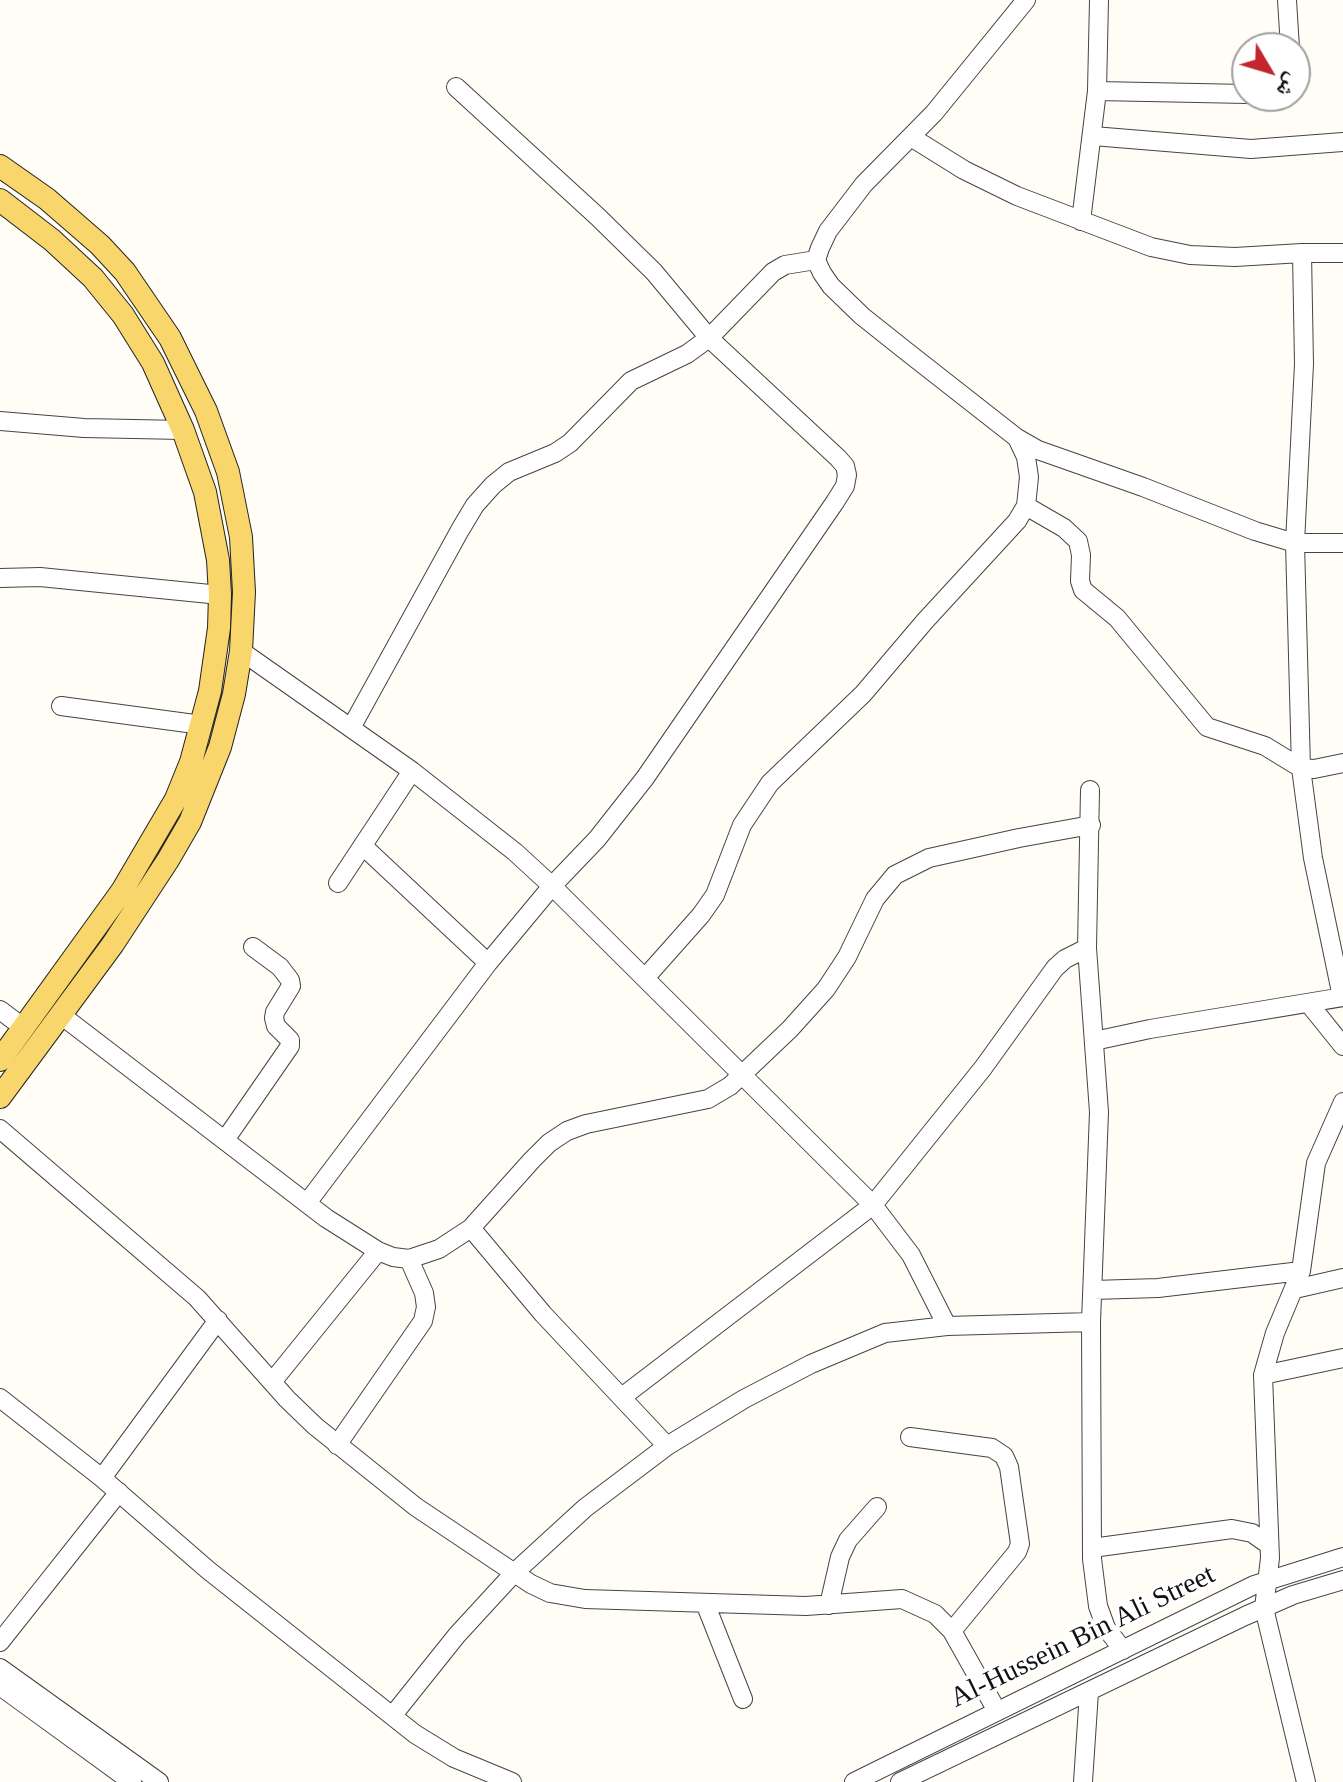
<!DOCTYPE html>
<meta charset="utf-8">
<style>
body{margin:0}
#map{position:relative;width:1343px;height:1782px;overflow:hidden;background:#fffdf5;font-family:"Times New Roman","Noto Naskh Arabic",serif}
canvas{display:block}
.north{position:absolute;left:1231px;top:32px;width:80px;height:80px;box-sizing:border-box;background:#fff;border:2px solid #a0a0a0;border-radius:50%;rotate:128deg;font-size:22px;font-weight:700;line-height:32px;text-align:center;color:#111}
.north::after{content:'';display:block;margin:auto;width:28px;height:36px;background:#c4262e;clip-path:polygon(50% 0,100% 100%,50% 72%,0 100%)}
</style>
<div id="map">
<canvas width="1343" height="1782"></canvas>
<div class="north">ش</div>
</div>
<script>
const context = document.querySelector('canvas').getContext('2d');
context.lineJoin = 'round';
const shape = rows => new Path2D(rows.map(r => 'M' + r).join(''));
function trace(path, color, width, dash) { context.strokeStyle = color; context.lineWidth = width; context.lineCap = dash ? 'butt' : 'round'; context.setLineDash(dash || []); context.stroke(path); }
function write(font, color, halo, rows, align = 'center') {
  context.font = font + ' "Times New Roman",serif'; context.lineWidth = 8; context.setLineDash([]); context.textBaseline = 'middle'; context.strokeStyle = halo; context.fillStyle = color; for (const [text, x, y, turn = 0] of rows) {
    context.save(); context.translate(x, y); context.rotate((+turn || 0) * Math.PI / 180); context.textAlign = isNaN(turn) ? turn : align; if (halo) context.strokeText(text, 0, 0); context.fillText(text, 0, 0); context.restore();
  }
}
const minor = shape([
 [1026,0,934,113,864,184,828,231,820,248,816,260,822,273,831,286,862,316,906,351,1017,438,1038,450,1143,487,1255,531,1295,543,1304,364,1302,253,1343,253],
 [1287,0,1290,48],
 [1097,91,1247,94],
 [1093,136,1251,149,1343,142],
 [911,137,964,170,1017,196,1151,247,1190,255,1235,257,1302,253],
 [1081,221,1097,91,1099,0],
 [0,421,84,428,183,430],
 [1026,506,1064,528,1078,541,1081,555,1080,581,1083,590,1117,618,1207,727,1265,746,1301,768,1314,769,1343,763],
 [0,578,40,577,220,595],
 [241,651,412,771,515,852,552,886,873,1205,911,1255,947,1326],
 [61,706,202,725],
 [351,728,460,530,475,505,493,485,509,472,555,453,570,443,631,381,687,354,709,338,773,272,785,265,816,260],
 [1090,790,1087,948,1099,1112,1091,1322,1092,1559,1098,1606,1106,1628,1123,1650],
 [363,846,488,963],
 [338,883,412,771],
 [645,978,701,915,715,895,742,825,770,783,863,694,925,621,1017,521,1026,506,1029,477,1026,457,1017,438],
 [1342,997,1313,858,1301,768,1295,543,1343,543],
 [1310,1005,1343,1046],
 [0,1010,24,1028],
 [61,1015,326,1218,378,1251,393,1257,409,1259,439,1249,471,1228,532,1160,549,1143,567,1131,586,1124,708,1099,730,1086,790,1029,826,989,847,957,875,899,895,875,929,858,1019,838,1091,825],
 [1094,1041,1150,1029,1343,997],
 [0,1129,197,1298,287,1399,315,1426,416,1507,531,1584,550,1593,585,1599,806,1606,902,1599,935,1614,952,1631,997,1711],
 [225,1140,290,1046,290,1040,276,1026,274,1018,275,1012,291,986,290,980,280,967,253,947],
 [307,1203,488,963,552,886,597,839,645,778,835,502,845,486,847,475,845,466,838,458,709,338,654,272,598,217,456,87],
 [471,1228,543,1314,667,1446],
 [1295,1289,1343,1278],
 [1093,1290,1158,1288,1301,1271],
 [1263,1375,1343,1358],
 [272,1382,378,1251],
 [622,1397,873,1205,983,1068,1055,968,1065,959,1087,948],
 [0,1398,102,1478,208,1570,415,1734,454,1758,512,1782],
 [910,1437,992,1448,1004,1456,1009,1467,1020,1544,1017,1552,952,1631],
 [337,1445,423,1321,426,1307,424,1293,409,1259],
 [102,1478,218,1320],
 [1092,1548,1232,1529,1252,1533,1269,1545],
 [705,1603,743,1699],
 [829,1605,840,1557,848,1540,877,1507],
 [0,1642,119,1492],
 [0,1668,159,1782],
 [0,1686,132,1782],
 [393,1715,457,1635,514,1573,585,1508,667,1446,744,1399,811,1364,885,1333,947,1326,1091,1322],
 [854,1782,1254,1585,1343,1557],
 [900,1782,1245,1616,1293,1595,1343,1580],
 [1083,1782,1089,1692],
 [1306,1782,1264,1608,1270,1558,1263,1375,1275,1333,1301,1271,1316,1163,1343,1102]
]);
const major = shape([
 [0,166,47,199,100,245,125,272,170,338,206,411,228,472,241,537,244,592,241,651,234,694,220,747,190,822,168,860,113,944,0,1097],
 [0,200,52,240,93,278,123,315,153,363,183,430,205,492,218,560,220,595,219,628,210,691,191,762,176,799,122,891,0,1060]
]);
trace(minor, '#444', 20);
trace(major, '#222', 24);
trace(minor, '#fff', 18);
trace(major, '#f9d66b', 22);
write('28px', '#111', '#fff', [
 ["Al-Hussein Bin Ali Street",1083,1637,-26]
]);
</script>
